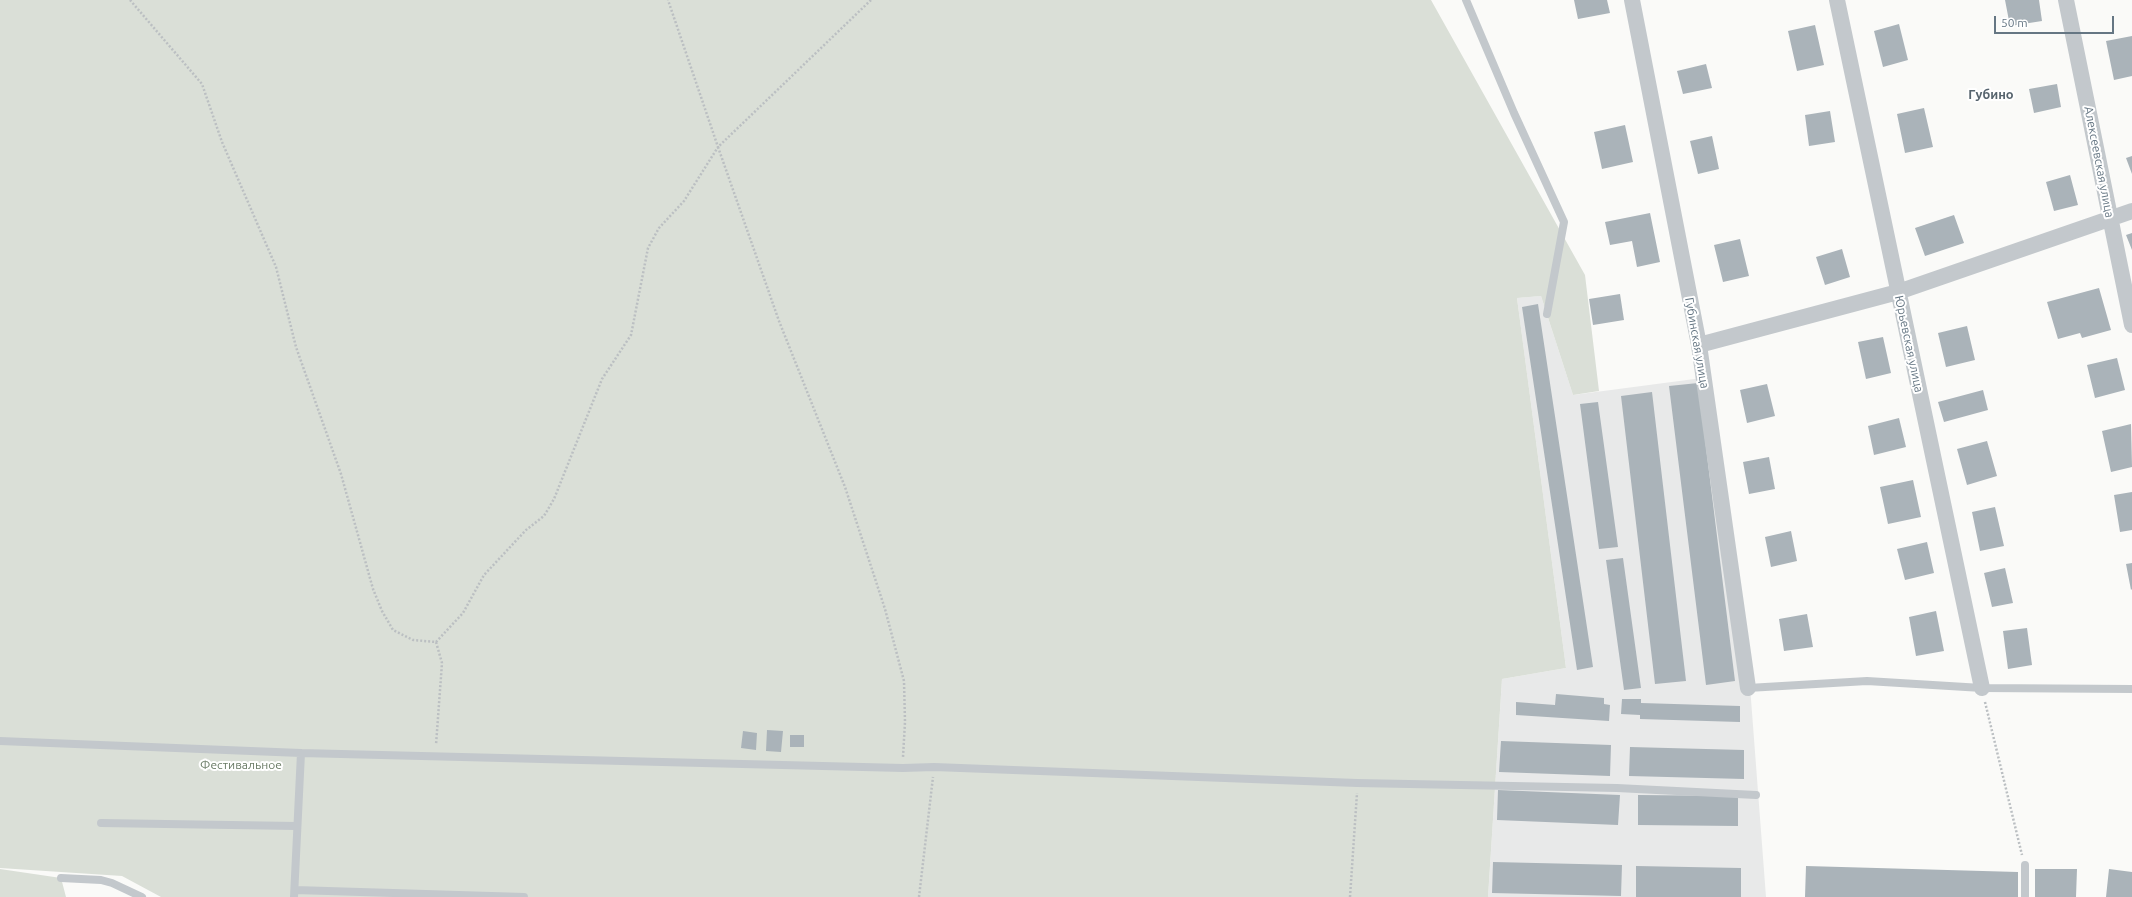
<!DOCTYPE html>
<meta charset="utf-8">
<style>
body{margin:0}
#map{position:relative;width:2132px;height:897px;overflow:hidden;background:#fafaf8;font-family:Ubuntu,sans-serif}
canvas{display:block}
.scale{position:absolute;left:1994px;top:16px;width:120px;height:18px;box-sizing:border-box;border:2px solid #657683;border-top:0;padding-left:5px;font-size:12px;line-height:14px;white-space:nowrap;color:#657683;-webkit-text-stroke:3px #fff;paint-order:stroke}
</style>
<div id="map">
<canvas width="2132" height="897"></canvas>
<div class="scale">50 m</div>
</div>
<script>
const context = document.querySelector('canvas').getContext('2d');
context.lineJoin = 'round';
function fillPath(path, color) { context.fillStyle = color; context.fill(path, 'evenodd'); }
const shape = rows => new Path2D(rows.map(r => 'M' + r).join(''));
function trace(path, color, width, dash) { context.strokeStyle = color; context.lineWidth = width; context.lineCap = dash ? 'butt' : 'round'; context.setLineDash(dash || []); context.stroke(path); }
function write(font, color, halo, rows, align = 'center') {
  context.font = font + ' Ubuntu,sans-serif'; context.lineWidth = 4; context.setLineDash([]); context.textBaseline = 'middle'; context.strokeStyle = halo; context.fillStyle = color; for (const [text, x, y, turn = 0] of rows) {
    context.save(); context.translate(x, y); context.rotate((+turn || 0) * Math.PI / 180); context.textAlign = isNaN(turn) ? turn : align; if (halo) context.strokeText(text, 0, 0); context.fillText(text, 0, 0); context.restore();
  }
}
fillPath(shape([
 [1541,296,1573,395,1702,378,1744,607,1766,897,1488,897,1502,679,1566,668,1517,298]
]), '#e8e9e9');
fillPath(shape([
 [0,0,1431,0,1585,275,1599,391,1573,395,1541,296,1517,298,1566,668,1502,679,1488,897,161,897,122,876,0,868],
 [0,869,61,878,66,897,0,897]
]), '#dadfd7');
fillPath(shape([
 [1574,0,1607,0,1610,13,1578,19],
 [2005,0,2039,0,2042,21,2010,26],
 [1899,24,1908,60,1883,67,1874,31],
 [1815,25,1824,65,1797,71,1788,31],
 [2132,36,2132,76,2114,80,2106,41],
 [1706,64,1712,88,1683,94,1677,71],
 [2057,84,2061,107,2034,113,2029,89],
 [1924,108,1933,147,1905,153,1897,114],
 [1830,111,1835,142,1809,146,1805,115],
 [1625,125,1633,162,1602,169,1594,132],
 [1712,136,1719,169,1698,174,1690,141],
 [2132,156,2132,174,2126,158],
 [2070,175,2078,205,2054,211,2046,182],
 [1650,213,1660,262,1637,267,1632,241,1610,245,1605,222],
 [1954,215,1964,243,1925,256,1915,228],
 [2132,233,2132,250,2126,235],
 [1740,239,1749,276,1723,282,1714,245],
 [1842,249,1850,277,1825,285,1816,257],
 [2099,288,2111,330,2082,338,2080,333,2058,339,2047,302],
 [1620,294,1624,320,1593,325,1589,299],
 [1538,304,1593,667,1577,670,1522,307],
 [1967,326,1975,360,1946,367,1938,333],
 [1883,337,1891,373,1866,379,1858,342],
 [2117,358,2125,390,2095,398,2087,365],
 [1698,383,1735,681,1706,685,1669,386],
 [1767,384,1775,416,1747,423,1740,390],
 [1983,390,1988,410,1944,422,1938,402],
 [1652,392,1686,681,1655,684,1621,396],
 [1598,402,1618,547,1599,549,1580,404],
 [1899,418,1906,447,1874,455,1868,426],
 [2131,424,2132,467,2111,472,2102,431],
 [1987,441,1997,476,1967,485,1957,449],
 [1769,457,1775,489,1749,494,1743,462],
 [1913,480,1921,517,1888,524,1880,487],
 [2132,492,2132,530,2120,532,2114,495],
 [1995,507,2004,546,1980,551,1972,512],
 [1791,531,1797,561,1771,567,1765,537],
 [1927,542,1934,573,1905,580,1897,549],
 [1623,558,1641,688,1624,690,1606,560],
 [2132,563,2132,589,2131,590,2126,564],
 [2005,568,2013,603,1992,607,1984,573],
 [1936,611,1944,651,1916,656,1909,617],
 [1807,614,1813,647,1784,651,1779,619],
 [2027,628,2032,665,2008,669,2003,631],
 [1556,694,1604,698,1604,704,1610,705,1609,721,1516,715,1516,702,1555,705],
 [1622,699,1641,699,1641,703,1740,706,1740,722,1640,719,1640,715,1621,714],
 [767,730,783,731,781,752,766,751],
 [743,731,757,733,756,750,741,748],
 [790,735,804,735,804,747,790,747],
 [1501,741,1611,745,1610,776,1499,772],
 [1630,747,1744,750,1744,779,1629,776],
 [1498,790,1620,795,1618,825,1497,820],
 [1638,795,1738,796,1738,826,1638,825],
 [1493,862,1622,865,1621,896,1492,893],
 [1636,866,1741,868,1741,897,1636,897],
 [1806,866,2018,872,2018,897,1805,897],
 [2035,869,2077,869,2076,897,2035,897],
 [2109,869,2132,872,2132,897,2106,897]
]), '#aab3b9');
trace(shape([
 [130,0,202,84,222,142,276,267,296,347,341,474,373,589,382,611,393,630,413,640,436,642,442,663,436,745],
 [871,0,718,147,779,321,845,487,885,609,904,681,905,722,903,757],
 [436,642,463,613,484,575,526,530,544,516,554,499,602,379,631,335,648,248,659,228,684,201,718,147,668,0],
 [1985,702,2022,855],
 [919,897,933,777],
 [1350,897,1357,793]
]), '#bbbfc2', 2.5, [2, 2]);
trace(shape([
 [1466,0,1514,113,1564,222,1547,314],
 [1748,688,1867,681,1982,688,2132,689],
 [0,741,301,753,903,768,934,767,1357,783,1617,788,1756,795],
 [101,823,296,826],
 [2025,865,2025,897],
 [61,878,101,880,112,883,142,897],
 [295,890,524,897],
 [294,897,301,753]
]), '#c3c8cc', 8);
trace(shape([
 [1632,0,1699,345,1748,688],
 [1837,0,1982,688],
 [2066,0,2132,325],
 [1699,345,1898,292,2132,211]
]), '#c3c8cc', 16);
write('12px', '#657683', '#fff', [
 ["Алексеевская улица",2099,162,79],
 ["Губинская улица",1697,343,80],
 ["Юрьевская улица",1909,344,78]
]);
write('12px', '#687a64', '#fff', [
 ["Фестивальное",241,765]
]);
write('bold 13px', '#57646e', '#fff', [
 ["Губино",1991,95]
]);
</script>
